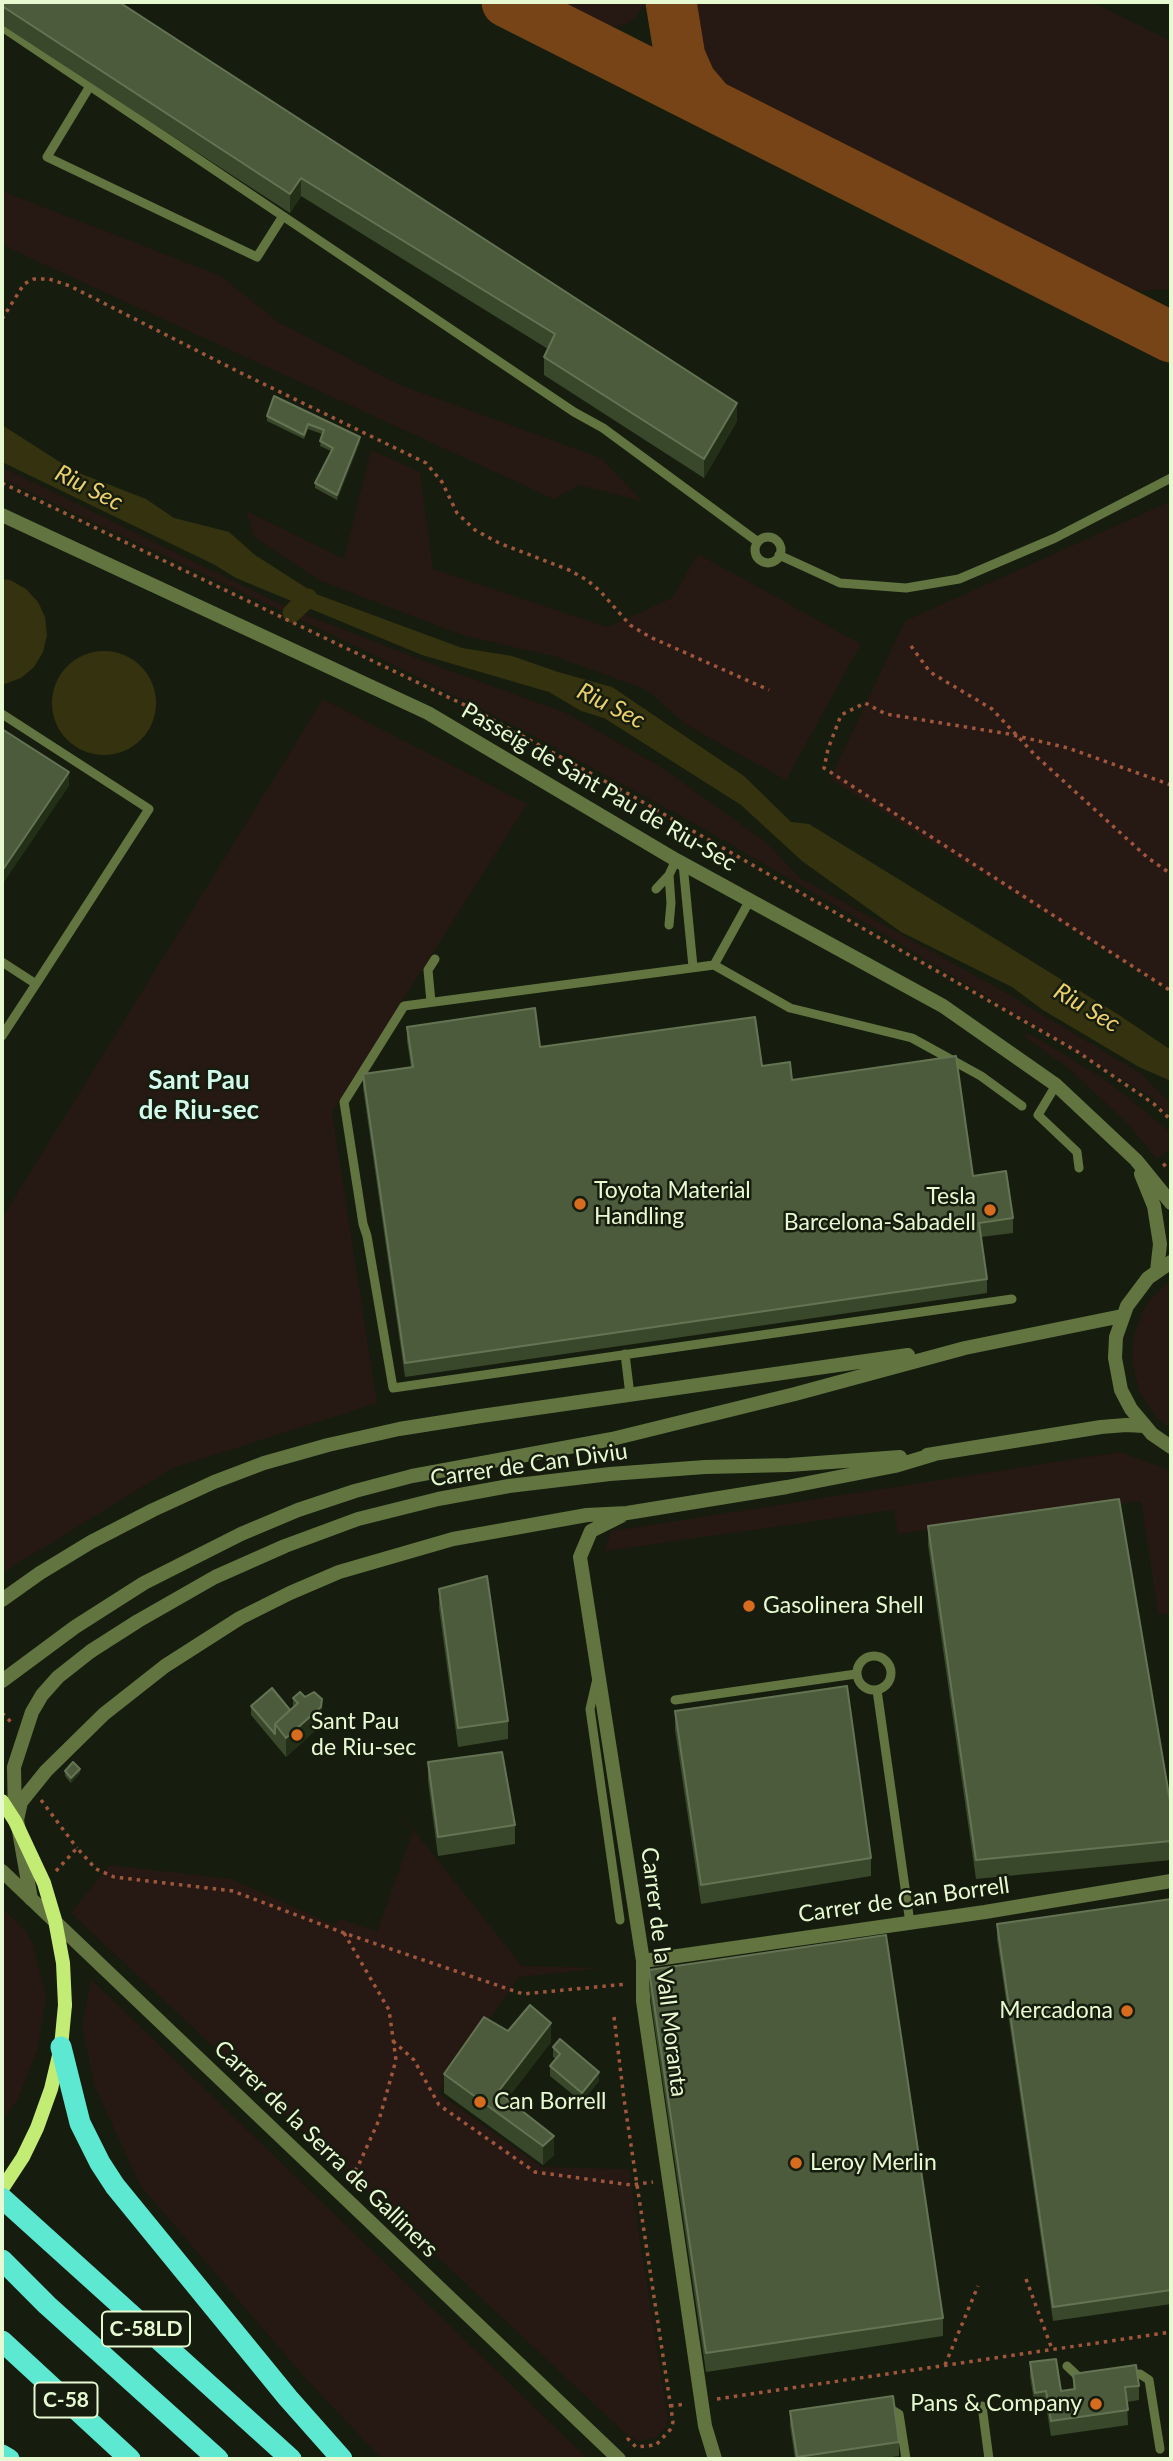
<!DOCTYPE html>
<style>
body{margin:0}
#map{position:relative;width:1173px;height:2461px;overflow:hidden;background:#161d0e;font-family:Lato,sans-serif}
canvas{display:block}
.frame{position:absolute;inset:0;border:4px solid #e7f9d1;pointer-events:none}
</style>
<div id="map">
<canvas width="1173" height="2461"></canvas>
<div class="frame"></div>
</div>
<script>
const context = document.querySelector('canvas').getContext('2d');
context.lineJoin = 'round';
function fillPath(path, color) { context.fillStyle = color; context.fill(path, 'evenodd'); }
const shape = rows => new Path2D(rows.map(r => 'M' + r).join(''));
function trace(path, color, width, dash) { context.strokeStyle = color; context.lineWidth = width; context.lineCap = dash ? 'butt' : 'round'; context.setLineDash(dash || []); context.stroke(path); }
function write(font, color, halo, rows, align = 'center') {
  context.font = font + ' Lato,sans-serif'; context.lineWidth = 5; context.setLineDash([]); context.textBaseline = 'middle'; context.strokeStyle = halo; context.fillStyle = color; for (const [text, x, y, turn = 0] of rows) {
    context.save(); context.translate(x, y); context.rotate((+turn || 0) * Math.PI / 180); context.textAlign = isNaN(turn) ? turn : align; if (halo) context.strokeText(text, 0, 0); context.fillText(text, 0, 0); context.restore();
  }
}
fillPath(shape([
 [542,2,646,2,636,17,624,25,609,28,595,27],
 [687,2,1092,2,1171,41,1171,289,1144,291,1120,288,1076,273,727,94,710,78,700,63,693,40],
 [2,191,221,276,278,322,400,385,601,458,642,501,579,485,554,499,2,245],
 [371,450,420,472,433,569,607,627,672,598,698,554,861,644,786,780,685,724,647,690,557,657,462,635,321,581,255,538,246,511,344,559],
 [2,467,288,608,437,666,566,713,661,767,766,842,800,878,1008,994,1140,1073,1171,1104,1171,1118,1150,1096,879,931,699,826,515,726,362,649,2,479],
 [1171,501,1171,991,830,779,905,621],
 [323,699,527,804,332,1112,377,1403,173,1468,2,1573,2,1218],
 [1025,1033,1032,1035,1101,1077,1140,1107,1171,1133,1171,1149,1157,1159,1128,1124,1066,1066,1027,1039],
 [1171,1280,1171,1428,1157,1418,1139,1391,1132,1362,1133,1338,1142,1312,1153,1296],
 [1120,1452,1171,1471,1171,1612,1158,1615,1141,1501,898,1534,894,1510,605,1551,611,1531],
 [393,1804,522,1966,603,1968,519,1977,438,2093,542,2167,629,2169,668,2420,666,2427,655,2438,637,2441,626,2434,71,1913,109,1865,231,1879,334,1925,340,1919,377,1931,413,1832],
 [2,1908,27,1932,33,1945,46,1997,37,2051,17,2101,2,2120],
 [91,1979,588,2459,382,2459,305,2378,140,2185,94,2085,82,2026]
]), '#261812');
fillPath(shape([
 [2,425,74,471,146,499,174,518,229,532,255,555,316,594,462,648,512,656,558,672,612,687,744,776,791,822,809,824,1119,1015,1171,1050,1171,1081,1139,1067,1043,1010,1012,987,901,932,802,861,741,805,604,718,581,711,549,692,422,655,236,578,215,565,2,462],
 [2,579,10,580,26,589,38,602,45,617,47,635,43,652,34,667,21,678,2,685],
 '52 703a52 52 0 1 1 104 0a52 52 0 1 1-104 0Z'
]), '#35330f');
trace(shape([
 [292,613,308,598]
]), '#35330f', 19);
trace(shape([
 [507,2,1171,337],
 [671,2,680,57,691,82,708,102]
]), '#764416', 51);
trace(shape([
 [2,319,24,284,34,279,49,279,70,286,239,372,426,463,442,482,457,513,475,530,499,543,569,570,587,580,600,591,630,625,650,637,769,690],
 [2,483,475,710,634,797,1078,1052,1154,1104,1171,1120],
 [911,646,930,672,992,709,1036,756,1148,858,1171,874],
 [1171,785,1068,748,1009,734,886,714,865,703,841,715,828,749,824,768,1171,991],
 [1163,1166,1171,1160],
 [2,1713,13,1724],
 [41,1800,77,1848],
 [56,1871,77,1848,96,1869,114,1877,233,1891,344,1933,523,1994,627,1984],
 [344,1933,389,2010,396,2060,379,2120,359,2164,349,2180],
 [614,2017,624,2099,673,2422,670,2430,656,2445,636,2447,628,2439,625,2443],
 [393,2041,414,2060,439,2105,535,2172,631,2185,653,2182],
 [1026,2279,1052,2349],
 [945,2365,978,2286],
 [717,2399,1171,2332],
 [670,2406,686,2404]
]), '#a0563d', 3.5, [3.5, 5]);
trace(shape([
 [2,27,574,412,603,428,758,542],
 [90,86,47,157,257,257,283,216],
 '755 550a13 13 0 1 1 26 0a13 13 0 1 1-26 0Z',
 [779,555,840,583,906,588,959,579,1055,538,1171,478],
 [2,714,149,809,36,984,2,962],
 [683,864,693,967],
 [669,875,671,903,669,925],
 [656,889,669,875,676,860],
 [714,965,750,900],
 [431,1002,428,970,435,959],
 [2,1036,36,984],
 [1056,1085,1038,1115,1077,1152,1079,1168],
 [1012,1299,393,1388,367,1236,363,1224,344,1102,404,1006,714,965,790,1008,912,1038,981,1076,1022,1106],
 [625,1354,630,1395],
 '857 1673a17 17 0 1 1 34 0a17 17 0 1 1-34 0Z',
 [596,1683,590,1709,620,1920],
 [877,1690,910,1923],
 [675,1700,856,1674],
 [1067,2366,1083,2381],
 [1125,2376,1140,2374,1149,2380,1160,2449],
 [982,2406,989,2459],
 [885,2409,889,2408,899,2414,906,2459]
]), '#627540', 9);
trace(shape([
 [2,515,428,713,676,860,943,1006,1056,1085,1136,1160,1171,1203],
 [1141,1174,1154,1206,1160,1244,1157,1271],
 [1171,1262,1148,1278,1127,1306,1116,1337,1115,1358,1121,1390,1131,1409,1152,1434,1171,1447],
 [927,1455,1101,1427,1126,1425,1144,1426],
 [621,1516,591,1531,580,1557,643,1961,643,2001,705,2426,715,2459],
 [2,1600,40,1573,91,1542,153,1510,214,1482,264,1463,328,1445,399,1429,481,1416,908,1355],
 [91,1651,138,1621,215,1577,285,1546,358,1519,438,1499,509,1486,610,1474,705,1467,789,1465,900,1457],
 [2,1681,75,1627,144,1583,241,1534,298,1510,355,1491,412,1476,612,1439,795,1394,965,1348,1122,1316],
 [2,1871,619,2459],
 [31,1899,17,1820,21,1802,46,1771,104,1714,165,1666,240,1618,290,1593,339,1572,453,1539,587,1515,627,1513,787,1487,895,1466,935,1454],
 [643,1961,985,1912,1171,1881]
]), '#627540', 14);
trace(shape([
 [2,2189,23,2157,37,2128,51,2089,61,2047,65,2005]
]), '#c3ec74', 14);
trace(shape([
 [61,2047,80,2123,100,2163,115,2186,288,2398,342,2459],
 [2,2198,291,2459],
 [2,2260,47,2305,218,2459],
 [2,2341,130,2459],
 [2,2455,9,2459]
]), '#5ce8d1', 21);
trace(shape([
 [15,1821,14,1767,32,1712,42,1695,58,1677,91,1651]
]), '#627540', 14);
trace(shape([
 [2,1801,15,1821,44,1883,55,1920,63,1963,65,2005]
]), '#c3ec74', 14);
fillPath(shape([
 [2,2,737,421,704,478,544,375,544,357,548,349,301,196,290,213,2,25],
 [274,396,360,442,337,500,315,488,315,483,331,451,320,446,322,434,308,429,304,439,267,421,267,416],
 [407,1027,540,1047,762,1066,792,1080,973,1176,1013,1218,1013,1233,981,1237,987,1279,987,1293,405,1377,363,1088,363,1074,411,1067,407,1041],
 [928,1526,1171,1807,1171,1860,976,1879,928,1545],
 [439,1589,508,1721,508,1739,458,1747,439,1608],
 [293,1698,322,1717,321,1725,286,1757,251,1715,251,1706,290,1710,293,1707],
 [675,1711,871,1858,871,1876,701,1904,675,1730],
 [428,1762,515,1825,515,1844,438,1856,428,1781],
 [65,1771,80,1773,71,1783,65,1776],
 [1171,1899,1171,2304,1053,2321,997,1939,997,1924],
 [649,1970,943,2318,943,2336,706,2372,649,1989],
 [508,2031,551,2042,507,2099,554,2155,543,2165,444,2093,444,2074],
 [553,2047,599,2081,582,2102,550,2076,550,2066,556,2059,553,2057],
 [1030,2362,1061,2391,1073,2389,1073,2374,1139,2386,1139,2400,1127,2402,1128,2425,1051,2436,1046,2406,1035,2407,1030,2377],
 [790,2411,899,2442,899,2456,876,2459,795,2459,790,2426]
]), '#39482a');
fillPath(shape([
 [301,178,301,196,290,213,290,194],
 [737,403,737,421,704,478,704,459],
 [360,437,360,442,337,500,337,495],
 [69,772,69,786,2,885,2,871],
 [322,1699,322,1717,321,1725,286,1757,286,1738],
 [80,1769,80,1773,71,1783,71,1778],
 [551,2023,551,2042,498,2111,498,2092],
 [599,2072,599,2081,582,2102,582,2093],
 [554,2136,554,2155,543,2165,543,2146]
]), '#232f17');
const building = shape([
 [2,2,119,2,737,403,704,459,544,357,555,334,301,178,290,194,2,6,2,2],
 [274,396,360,437,337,495,315,483,333,448,320,441,324,430,308,424,304,435,267,416,274,396],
 [2,729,69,772,2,871,2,729],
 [535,1008,540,1047,755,1017,762,1066,790,1062,792,1080,956,1056,973,1176,1006,1171,1013,1218,979,1223,987,1279,405,1363,363,1074,413,1067,407,1027,535,1008],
 [1119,1499,1171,1807,1171,1841,976,1860,928,1526,1119,1499],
 [487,1576,508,1721,458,1728,439,1589,487,1576],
 [847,1686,871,1858,701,1885,675,1711,847,1686],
 [272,1688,290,1710,275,1724,275,1734,251,1706,272,1688],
 [300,1692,305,1697,314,1692,322,1699,321,1707,286,1738,275,1724,298,1703,293,1698,300,1692],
 [502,1752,515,1825,438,1837,428,1762,502,1752],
 [73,1762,80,1769,71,1778,65,1771,73,1762],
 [1171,1899,1171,2290,1053,2307,997,1924,1171,1899],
 [886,1935,943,2318,706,2353,649,1970,886,1935],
 [530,2005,551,2023,498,2092,554,2136,543,2146,444,2074,484,2017,508,2031,530,2005],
 [560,2039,599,2072,582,2093,550,2066,560,2054,553,2047,560,2039],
 [1056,2359,1061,2391,1075,2389,1073,2374,1136,2365,1139,2386,1125,2387,1128,2410,1051,2421,1046,2391,1035,2393,1030,2362,1056,2359],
 [893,2396,899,2442,797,2457,790,2411,893,2396]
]);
fillPath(building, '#4c5b3c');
trace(building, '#647453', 2);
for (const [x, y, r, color] of [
 [580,1204,7,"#d76b1e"],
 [990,1210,7,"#d76b1e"],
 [749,1606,7,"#d76b1e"],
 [297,1735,7,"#d76b1e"],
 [1127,2011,7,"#d76b1e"],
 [480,2102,7,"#d76b1e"],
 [796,2163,7,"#d76b1e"],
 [1096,2404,7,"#d76b1e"]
]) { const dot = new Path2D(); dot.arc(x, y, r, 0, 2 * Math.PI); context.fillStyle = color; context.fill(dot); trace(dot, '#161d0e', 2.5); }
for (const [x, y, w] of [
 [146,2329,88],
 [66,2400,63]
]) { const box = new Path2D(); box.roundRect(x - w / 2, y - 17.5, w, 35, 5); context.fillStyle = '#161d0e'; context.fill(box); trace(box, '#e7f9d1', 2); }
write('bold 21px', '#e7f9d1', null, [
 ["C-58LD",146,2329],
 ["C-58",66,2400]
]);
write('23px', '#e7f9d1', '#161d0e', [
 ["Passeig de Sant Pau de Riu-Sec",599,787,30],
 ["Carrer de Can Diviu",529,1465,-8],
 ["Carrer de Can Borrell",904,1900,-8],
 ["Carrer de la Vall Moranta",664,1972,83],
 ["Carrer de la Serra de Galliners",326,2149,44]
]);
write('23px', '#e7f9d1', '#161d0e', [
 ["Toyota Material",594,1191],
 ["Handling",594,1217],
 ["Tesla",976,1197,"right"],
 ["Barcelona-Sabadell",976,1223,"right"],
 ["Gasolinera Shell",763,1606],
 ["Sant Pau",311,1722],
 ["de Riu-sec",311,1748],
 ["Mercadona",1113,2011,"right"],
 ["Can Borrell",494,2102],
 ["Leroy Merlin",810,2163],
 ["Pans & Company",1082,2404,"right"]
], 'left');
write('italic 24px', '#ebcf6c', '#161d0e', [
 ["Riu Sec",89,488,27],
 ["Riu Sec",611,706,27],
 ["Riu Sec",1087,1008,31]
]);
write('bold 26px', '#d2f9ec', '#161d0e', [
 ["Sant Pau",199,1081],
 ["de Riu-sec",199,1111]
]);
</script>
